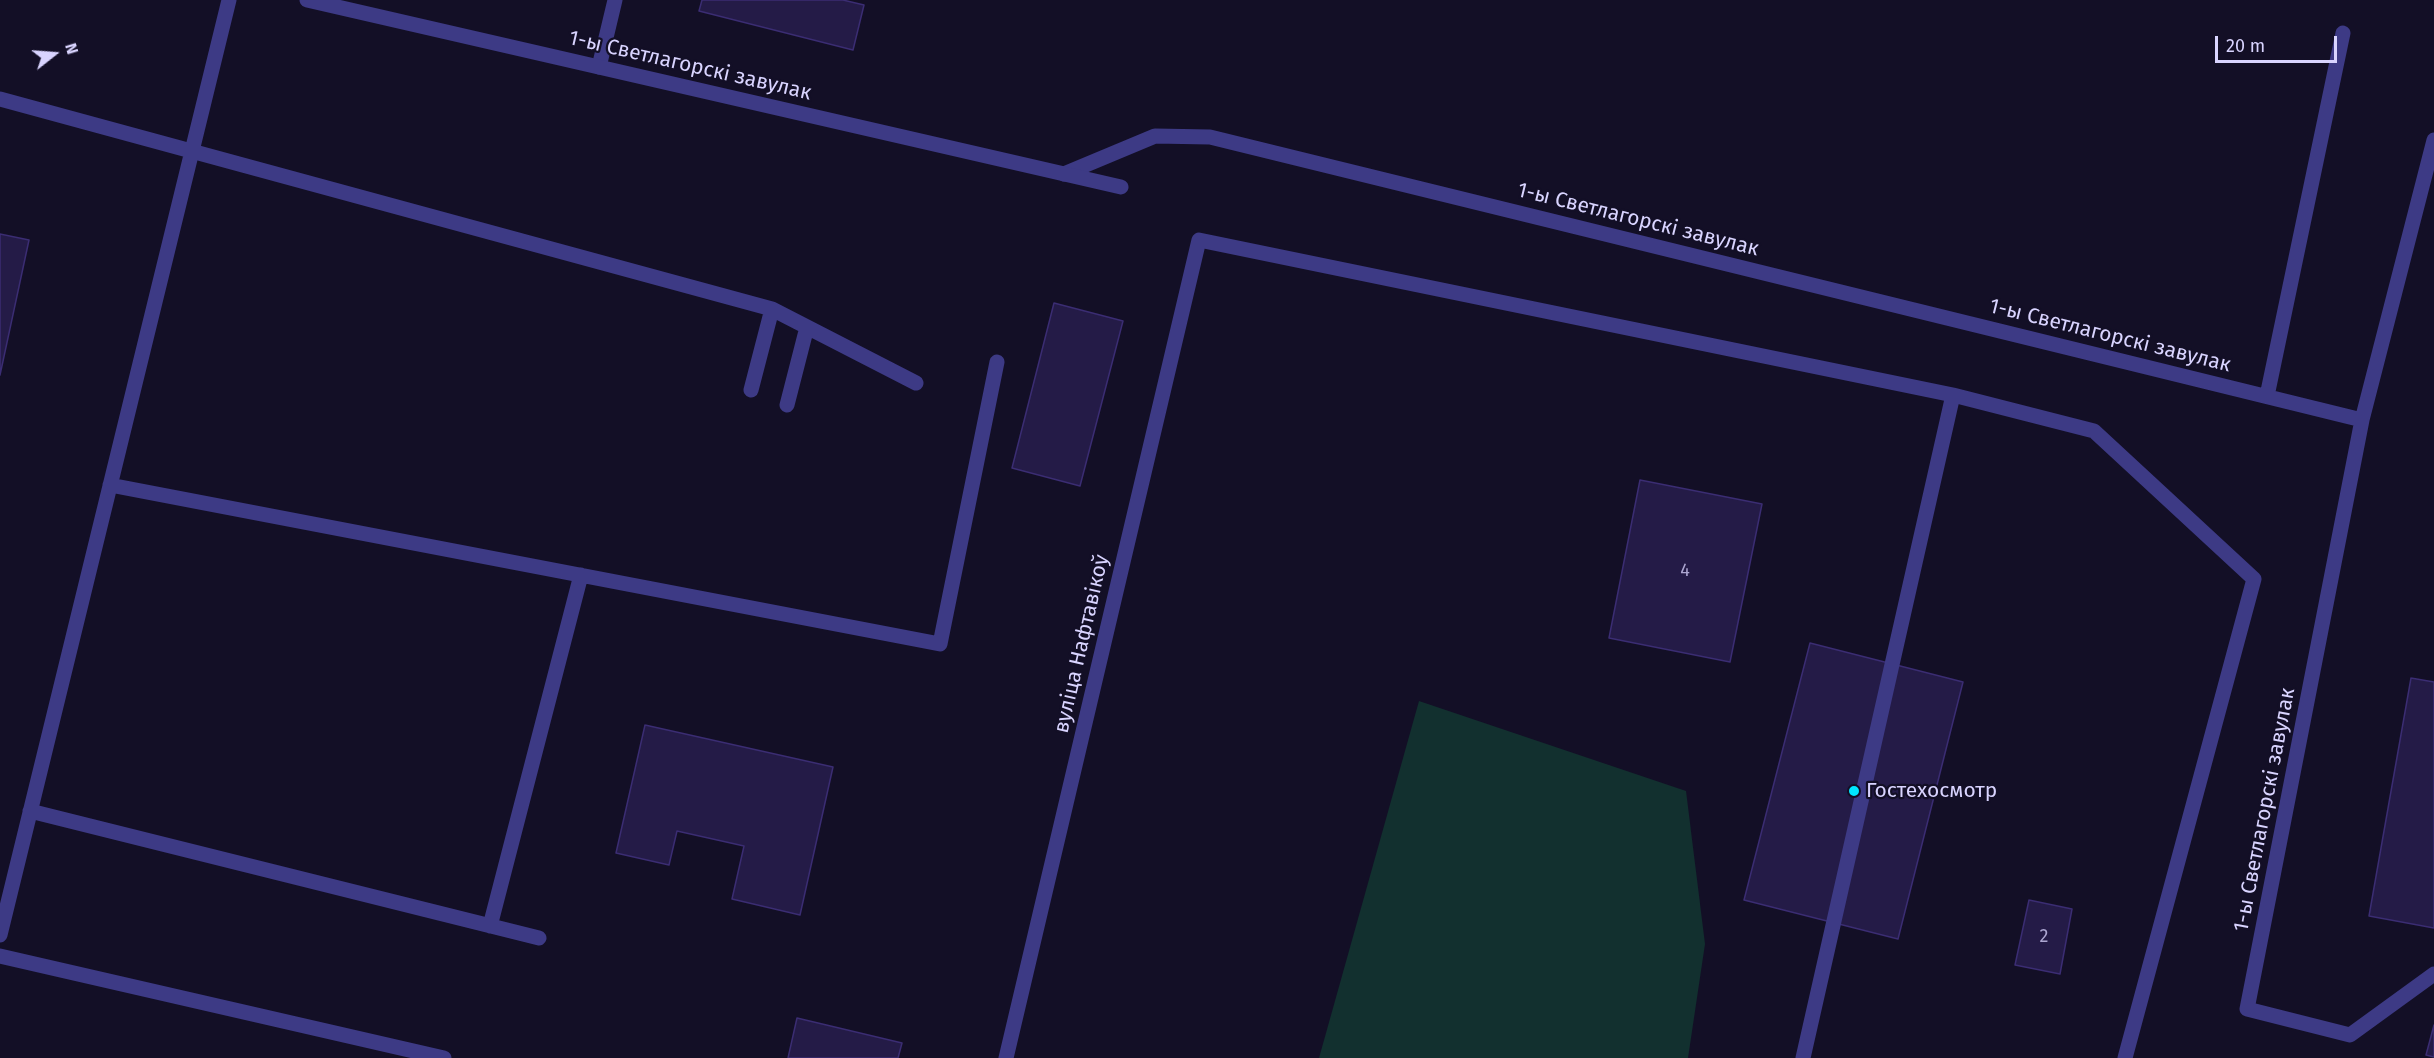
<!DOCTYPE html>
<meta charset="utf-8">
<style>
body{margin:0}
#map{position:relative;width:2434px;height:1058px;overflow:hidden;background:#130f26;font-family:"Fira Sans",sans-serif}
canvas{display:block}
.north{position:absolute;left:24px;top:24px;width:60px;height:60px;-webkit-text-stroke:4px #130f26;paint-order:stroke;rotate:73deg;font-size:16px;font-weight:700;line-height:24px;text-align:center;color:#d9d4ff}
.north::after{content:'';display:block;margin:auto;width:21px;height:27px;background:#d9d4ff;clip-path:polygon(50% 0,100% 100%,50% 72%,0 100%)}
.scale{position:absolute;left:2215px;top:36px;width:122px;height:27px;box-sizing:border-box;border:3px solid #d9d4ff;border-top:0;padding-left:8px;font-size:18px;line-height:21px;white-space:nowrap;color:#d9d4ff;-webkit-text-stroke:4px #130f26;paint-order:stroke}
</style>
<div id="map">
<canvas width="2434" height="1058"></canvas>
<div class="north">N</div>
<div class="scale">20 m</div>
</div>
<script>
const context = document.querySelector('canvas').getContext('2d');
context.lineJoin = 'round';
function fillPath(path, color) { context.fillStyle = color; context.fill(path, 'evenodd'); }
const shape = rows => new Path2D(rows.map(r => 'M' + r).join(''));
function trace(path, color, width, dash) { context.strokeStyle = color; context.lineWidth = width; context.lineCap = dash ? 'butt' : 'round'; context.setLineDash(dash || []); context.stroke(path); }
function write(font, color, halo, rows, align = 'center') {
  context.font = font + ' "Fira Sans",sans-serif'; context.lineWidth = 4.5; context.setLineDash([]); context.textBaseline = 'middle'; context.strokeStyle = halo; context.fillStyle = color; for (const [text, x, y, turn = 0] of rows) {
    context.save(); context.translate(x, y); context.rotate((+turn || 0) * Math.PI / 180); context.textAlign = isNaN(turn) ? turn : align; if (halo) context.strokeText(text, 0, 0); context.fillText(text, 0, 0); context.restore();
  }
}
fillPath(shape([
 [1419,701,1686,791,1705,944,1688,1058,1319,1058]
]), '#12302f');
const building = shape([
 [702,0,843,0,864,5,853,50,699,11,702,0],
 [0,234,29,240,0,375,0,234],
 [1054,303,1123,321,1080,486,1012,468,1054,303],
 [1640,480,1762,504,1730,662,1609,638,1640,480],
 [1810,643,1963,682,1898,939,1744,900,1810,643],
 [2411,678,2434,682,2434,928,2369,916,2411,678],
 [645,725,833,767,800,915,732,899,744,846,677,831,669,865,616,853,645,725],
 [2029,900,2072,909,2060,974,2015,965,2029,900],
 [797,1018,902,1043,898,1058,788,1058,797,1018],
 [2434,1025,2434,1057,2426,1055,2434,1025]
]);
fillPath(building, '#241b47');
trace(building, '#3b2d73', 1.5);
trace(shape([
 [599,67,615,0],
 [0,99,772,309,916,383],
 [1064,174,1155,136,1210,137,2362,420,2247,1009,2350,1035,2434,974],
 [751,390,772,309],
 [2267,396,2343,33],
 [787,405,807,327],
 [2362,420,2434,140],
 [110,485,940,644,997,362],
 [30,811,539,938],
 [490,926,581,575],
 [0,935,229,0],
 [0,956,444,1058],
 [1006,1058,1199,240,1953,395,2094,431,2254,579,2125,1058],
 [1803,1058,1953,395]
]), '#3d3a85', 15);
trace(shape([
 [307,0,1121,187]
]), '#3d3a85', 15);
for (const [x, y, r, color] of [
 [1854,791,6,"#00e5ff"]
]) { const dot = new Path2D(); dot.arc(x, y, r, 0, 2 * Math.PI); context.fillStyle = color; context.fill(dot); trace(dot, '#130f26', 2); }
write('18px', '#aca6d1', null, [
 ["4",1685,571],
 ["2",2044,937]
]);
write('21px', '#d9d4ff', '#130f26', [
 ["1-ы Светлагорскі завулак",690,66,13],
 ["1-ы Светлагорскі завулак",1638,220,14],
 ["1-ы Светлагорскі завулак",2110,336,14],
 ["вуліца Нафтавікоў",1082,644,-77],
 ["1-ы Светлагорскі завулак",2265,810,-79]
]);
write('21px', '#d9d4ff', '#130f26', [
 ["Гостехосмотр",1866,791]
], 'left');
</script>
